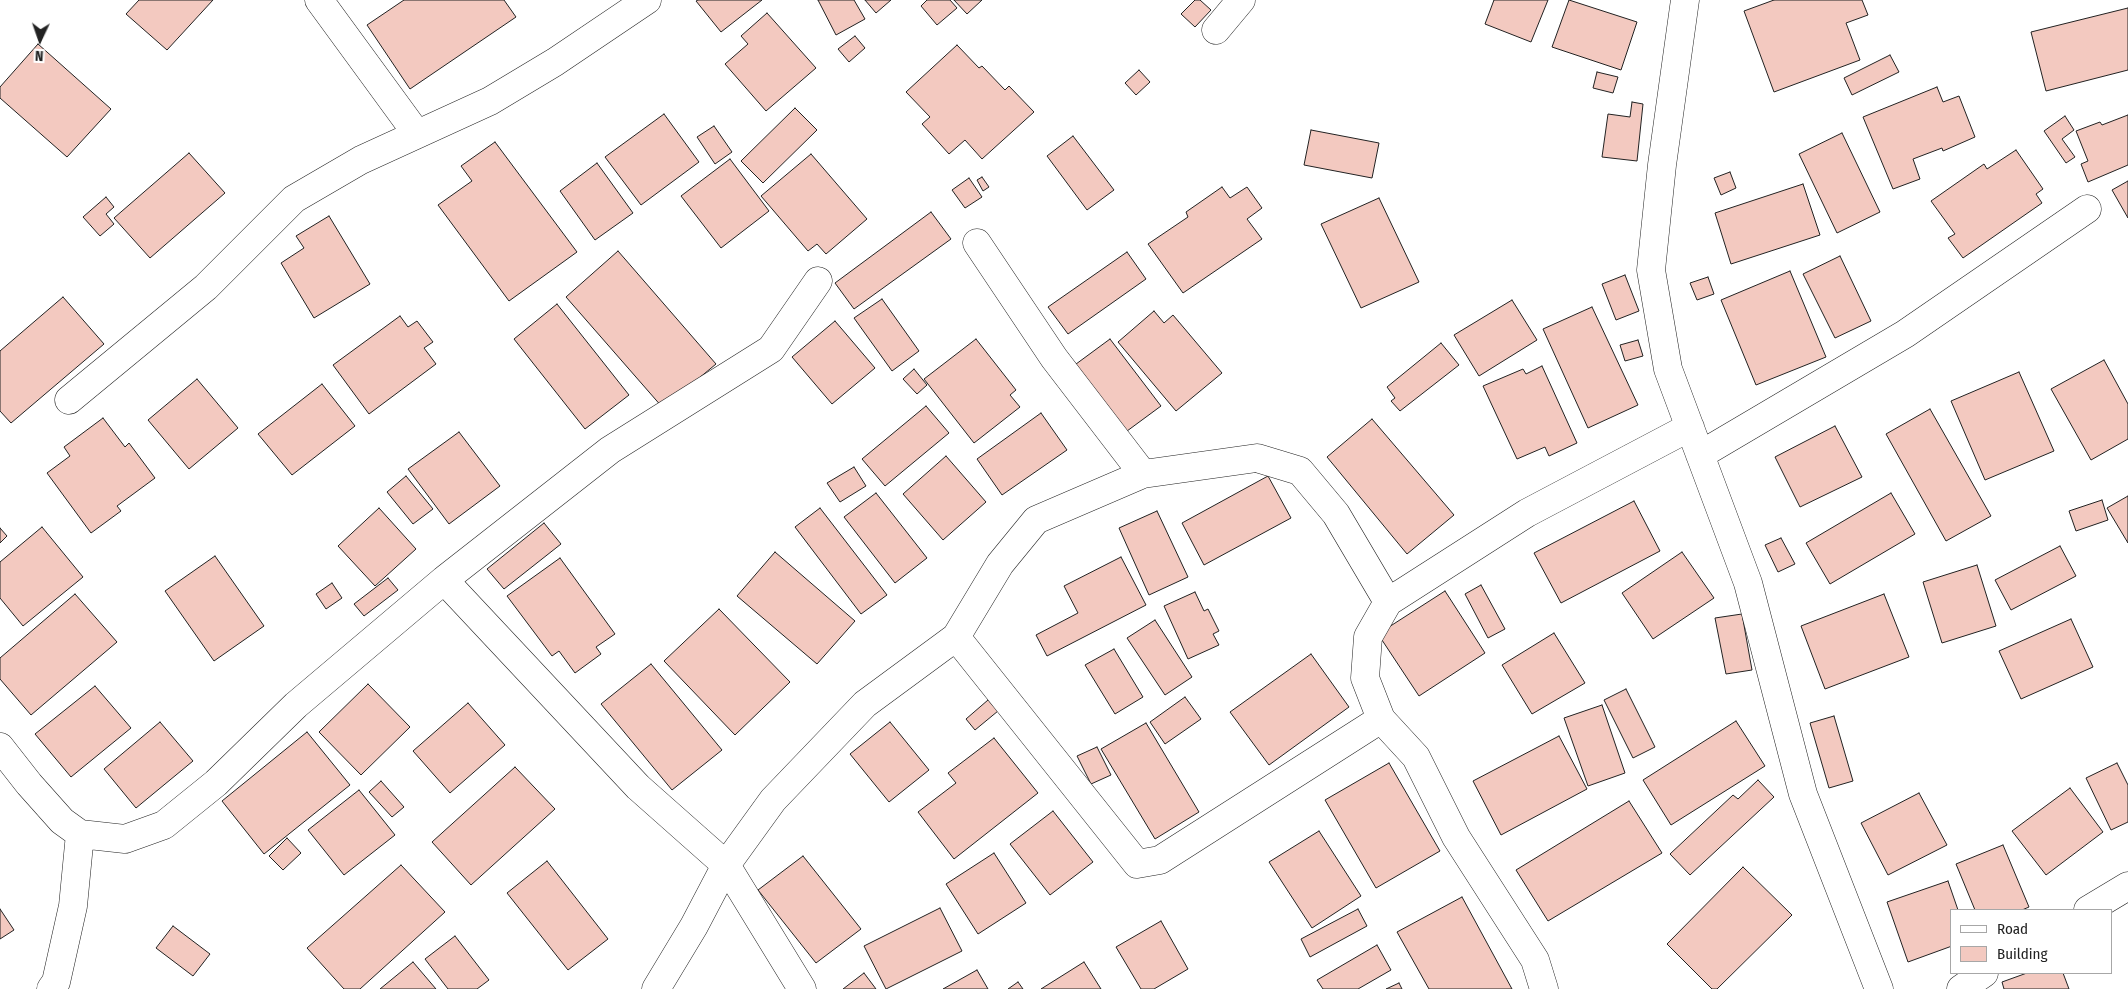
<!DOCTYPE html>
<style>
body{margin:0}
#map{position:relative;width:2128px;height:989px;overflow:hidden;background:#fff;font-family:"Fira Sans Condensed",sans-serif}
canvas{display:block}
.legend{position:absolute;left:1950px;top:909px;width:162px;height:65px;box-sizing:border-box;background:#fff;border:1px solid #a7a7a7;margin:0;padding:6px 9px;list-style:none;font-size:15px;color:#222}
.legend li{display:flex;align-items:center;gap:10px;height:25px}
.legend b{width:25px;border:1px solid #a7a7a7}
.north{position:absolute;left:15px;top:15px;width:50px;height:50px;-webkit-text-stroke:4px #fff;paint-order:stroke;rotate:183deg;font-size:14px;font-weight:700;line-height:20px;text-align:center;color:#222}
.north::after{content:'';display:block;margin:auto;width:18px;height:22px;background:#222;clip-path:polygon(50% 0,100% 100%,50% 72%,0 100%)}
</style>
<div id="map">
<canvas width="2128" height="989"></canvas>
<ul class="legend">
<li><b style="height:6px;background:#fff"></b>Road</li>
<li><b style="height:14px;background:#f3c9c0"></b>Building</li>
</ul>
<div class="north">N</div>
</div>
<script>
const context = document.querySelector('canvas').getContext('2d');
context.lineJoin = 'round';
function fillPath(path, color) { context.fillStyle = color; context.fill(path, 'evenodd'); }
const shape = rows => new Path2D(rows.map(r => 'M' + r).join(''));
function trace(path, color, width, dash) { context.strokeStyle = color; context.lineWidth = width; context.lineCap = dash ? 'butt' : 'round'; context.setLineDash(dash || []); context.stroke(path); }
const building = shape([
 [139,0,213,0,167,50,126,14,139,0],
 [404,0,504,0,516,17,410,89,367,25,404,0],
 [698,0,762,0,721,32,696,1,698,0],
 [818,0,854,0,865,19,836,35,818,0],
 [865,0,891,0,876,13,865,0],
 [927,0,950,0,957,8,937,25,921,6,927,0],
 [954,0,982,0,967,14,954,0],
 [1195,0,1200,0,1211,10,1195,27,1181,14,1195,0],
 [1494,0,1548,0,1531,42,1485,24,1494,0],
 [1569,0,1637,22,1621,70,1552,47,1569,0],
 [1774,0,1862,0,1868,15,1846,23,1860,60,1774,92,1744,11,1774,0],
 [2128,8,2128,70,2046,91,2031,32,2128,8],
 [767,13,816,68,766,111,725,64,748,44,741,36,767,13],
 [855,36,865,48,849,62,838,49,855,36],
 [38,44,111,109,67,157,0,98,0,87,38,44],
 [957,45,979,68,982,66,1005,90,1009,86,1034,112,982,159,965,140,949,154,922,124,930,117,906,92,957,45],
 [1890,55,1899,72,1852,95,1844,78,1890,55],
 [1139,70,1150,82,1136,95,1125,83,1139,70],
 [1597,72,1618,77,1613,93,1593,88,1597,72],
 [1937,87,1943,102,1959,96,1975,137,1943,151,1942,148,1913,159,1920,179,1893,189,1863,117,1937,87],
 [1632,102,1643,104,1637,161,1602,157,1608,114,1630,117,1632,102],
 [795,108,817,130,763,183,741,161,795,108],
 [664,114,699,162,641,205,605,157,664,114],
 [2128,115,2128,165,2088,182,2081,164,2088,161,2076,131,2100,122,2102,125,2128,115],
 [2065,116,2074,130,2062,139,2075,157,2066,163,2044,131,2065,116],
 [714,126,732,152,715,164,697,137,714,126],
 [1311,130,1379,143,1372,178,1304,165,1311,130],
 [1842,133,1880,212,1837,233,1799,154,1842,133],
 [1073,136,1114,190,1087,210,1047,156,1073,136],
 [495,142,577,252,509,301,438,205,472,181,461,166,495,142],
 [2016,150,2043,189,2036,194,2042,203,1963,258,1948,238,1955,234,1931,201,1984,164,1987,169,2016,150],
 [189,153,225,193,150,258,114,218,189,153],
 [811,154,867,219,826,254,817,244,808,251,761,196,811,154],
 [730,159,769,211,721,248,681,196,730,159],
 [597,163,633,213,595,240,560,191,597,163],
 [1730,172,1736,188,1721,195,1714,178,1730,172],
 [982,177,989,187,983,191,977,180,982,177],
 [969,178,982,197,965,208,952,190,969,178],
 [2128,181,2128,218,2112,190,2128,181],
 [1803,184,1820,235,1731,264,1715,213,1803,184],
 [1222,187,1230,198,1247,187,1262,208,1247,219,1262,239,1183,293,1148,244,1188,217,1186,212,1222,187],
 [106,197,114,207,106,214,114,224,100,236,83,217,106,197],
 [1379,198,1419,282,1361,308,1321,224,1379,198],
 [931,212,951,239,854,309,835,283,931,212],
 [329,216,370,284,314,318,281,263,304,248,296,236,329,216],
 [618,251,716,364,663,408,566,297,618,251],
 [1127,252,1146,279,1068,334,1048,307,1127,252],
 [1840,256,1871,321,1835,338,1803,274,1840,256],
 [1790,271,1826,357,1756,385,1721,300,1790,271],
 [1625,275,1639,311,1616,320,1602,284,1625,275],
 [1708,277,1714,294,1697,300,1690,283,1708,277],
 [63,297,104,344,11,423,0,411,0,351,63,297],
 [882,299,919,351,892,371,854,318,882,299],
 [1512,300,1537,340,1479,376,1454,335,1512,300],
 [557,304,629,395,585,429,514,339,557,304],
 [1592,307,1638,405,1588,428,1543,329,1592,307],
 [1154,311,1164,323,1173,315,1222,373,1176,411,1118,342,1154,311],
 [400,316,408,327,417,321,433,342,424,348,436,364,369,414,333,365,400,316],
 [835,321,875,368,832,404,792,357,835,321],
 [976,339,1016,390,1010,395,1020,407,974,443,924,379,976,339],
 [1110,339,1161,406,1123,434,1072,367,1110,339],
 [1638,340,1643,356,1625,361,1620,345,1638,340],
 [1441,343,1459,365,1400,411,1391,401,1395,398,1387,387,1441,343],
 [2104,360,2128,404,2128,439,2091,460,2051,389,2104,360],
 [1542,366,1577,443,1549,456,1545,447,1517,459,1483,386,1523,369,1526,374,1542,366],
 [914,369,927,385,917,394,903,379,914,369],
 [2019,372,2054,451,1985,480,1951,401,2019,372],
 [197,379,238,428,189,469,148,420,197,379],
 [322,384,355,426,292,475,258,434,322,384],
 [926,406,949,433,885,486,862,459,926,406],
 [1930,409,1991,516,1946,541,1886,434,1930,409],
 [1041,413,1067,450,1002,495,977,459,1041,413],
 [103,418,125,447,129,443,155,478,117,506,121,511,91,533,47,473,70,456,64,447,103,418],
 [1372,419,1454,515,1407,554,1327,457,1372,419],
 [1835,426,1862,477,1800,507,1775,457,1835,426],
 [459,432,500,486,449,524,408,469,459,432],
 [946,456,986,502,943,540,903,494,946,456],
 [854,467,866,486,840,502,827,483,854,467],
 [406,476,433,509,413,524,387,492,406,476],
 [1268,476,1291,518,1204,565,1182,523,1268,476],
 [876,493,927,558,895,583,844,517,876,493],
 [1891,493,1915,534,1830,584,1806,543,1891,493],
 [2128,496,2128,543,2107,508,2128,496],
 [2102,500,2108,520,2076,531,2069,511,2102,500],
 [1634,501,1660,551,1561,603,1534,553,1634,501],
 [379,508,416,549,375,586,338,546,379,508],
 [820,508,887,595,861,614,795,527,820,508],
 [1157,511,1188,577,1149,595,1119,528,1157,511],
 [544,523,561,544,504,589,487,569,544,523],
 [42,527,83,577,23,626,0,598,0,562,42,527],
 [0,528,7,536,0,543,0,528],
 [1781,538,1795,564,1778,572,1765,545,1781,538],
 [2060,546,2076,576,2011,610,1995,580,2060,546],
 [775,552,855,621,817,664,737,596,775,552],
 [1682,552,1714,598,1653,639,1622,593,1682,552],
 [215,556,264,626,214,661,165,591,215,556],
 [1121,557,1146,605,1047,656,1036,635,1078,613,1064,586,1121,557],
 [560,558,615,634,596,647,601,654,575,673,559,651,552,656,507,596,560,558],
 [1977,565,1996,626,1942,643,1923,582,1977,565],
 [388,578,398,590,364,616,354,604,388,578],
 [332,583,342,598,326,609,316,594,332,583],
 [1481,585,1505,629,1488,638,1465,594,1481,585],
 [1445,591,1485,653,1419,696,1378,634,1445,591],
 [1195,592,1204,611,1208,609,1219,631,1213,634,1219,645,1188,659,1164,606,1195,592],
 [75,594,117,642,31,715,0,679,0,658,75,594],
 [1884,594,1909,657,1825,689,1801,626,1884,594],
 [719,609,790,682,735,735,664,661,719,609],
 [1742,614,1752,670,1726,674,1715,618,1742,614],
 [2071,619,2093,667,2021,699,1999,651,2071,619],
 [1155,620,1192,677,1165,695,1127,638,1155,620],
 [1554,633,1585,683,1532,714,1502,665,1554,633],
 [1114,649,1143,697,1115,714,1085,665,1114,649],
 [1311,654,1349,707,1269,765,1230,712,1311,654],
 [651,664,722,750,672,790,601,704,651,664],
 [368,684,410,727,361,775,319,732,368,684],
 [95,686,131,728,71,777,35,734,95,686],
 [1626,689,1655,747,1633,758,1604,700,1626,689],
 [1185,697,1201,719,1165,744,1150,722,1185,697],
 [988,700,998,711,975,730,966,719,988,700],
 [468,703,505,745,450,793,413,751,468,703],
 [1602,705,1625,773,1588,786,1564,718,1602,705],
 [1834,716,1853,781,1829,788,1810,723,1834,716],
 [1736,721,1765,766,1671,825,1643,780,1736,721],
 [160,722,193,761,136,808,104,769,160,722],
 [890,722,929,770,889,802,850,754,890,722],
 [1146,723,1199,812,1155,839,1101,749,1146,723],
 [307,732,350,785,264,854,222,801,307,732],
 [1559,736,1587,789,1501,835,1473,781,1559,736],
 [994,738,1038,793,954,859,918,812,956,783,948,773,994,738],
 [1097,747,1111,775,1091,784,1077,756,1097,747],
 [1389,763,1440,851,1376,888,1325,800,1389,763],
 [2117,763,2128,785,2128,822,2111,830,2086,778,2117,763],
 [515,767,555,809,471,885,432,842,515,767],
 [1758,780,1774,797,1690,875,1670,854,1733,795,1738,799,1758,780],
 [381,781,404,807,392,817,369,792,381,781],
 [2070,788,2103,832,2046,875,2012,831,2070,788],
 [359,790,395,835,344,875,308,830,359,790],
 [1919,793,1947,845,1888,875,1861,823,1919,793],
 [1629,801,1662,853,1548,921,1516,870,1629,801],
 [1053,811,1093,862,1050,895,1010,844,1053,811],
 [1319,831,1361,896,1312,928,1269,862,1319,831],
 [287,838,301,853,283,870,269,856,287,838],
 [2003,845,2029,907,2022,910,1975,910,1956,864,2003,845],
 [994,853,1026,903,978,934,946,884,994,853],
 [803,856,861,929,816,963,758,890,803,856],
 [547,861,608,939,568,970,507,893,547,861],
 [401,865,445,912,360,989,344,989,307,948,401,865],
 [1743,867,1792,915,1717,989,1712,989,1667,944,1743,867],
 [1948,881,1958,910,1952,910,1952,946,1908,962,1887,902,1948,881],
 [1462,897,1512,989,1429,989,1397,932,1462,897],
 [940,908,962,951,886,989,864,946,940,908],
 [0,909,14,930,0,939,0,909],
 [1358,909,1367,926,1310,957,1301,939,1358,909],
 [1161,921,1188,969,1154,989,1141,989,1116,947,1161,921],
 [173,926,210,954,193,976,156,948,173,926],
 [455,936,489,980,477,989,448,989,425,959,455,936],
 [1377,945,1391,970,1358,989,1323,989,1317,980,1377,945],
 [413,962,436,989,380,989,413,962],
 [1084,962,1101,989,1041,989,1084,962],
 [977,970,988,989,943,989,977,970],
 [864,973,876,989,843,989,864,973],
 [2027,973,2063,973,2069,989,2004,989,2002,982,2027,973],
 [1018,982,1023,989,1008,989,1018,982],
 [1399,983,1402,989,1386,989,1399,983]
]);
fillPath(building, '#f3c9c0');
trace(building, '#222', 1);
const minor = shape([
 [319,0,417,134],
 [1685,0,1662,165,1651,270,1668,369,1748,583,1803,794,1879,989],
 [1216,30,1241,0],
 [977,243,1054,358,1143,474],
 [69,400,206,287,294,199,361,160,490,101,555,62,647,0],
 [1700,455,1905,334,2087,209],
 [444,580,638,787,726,865,802,989],
 [956,637,1137,864,1160,860,1381,719],
 [0,747,29,784,62,821,80,834,125,839,164,825,216,783,296,705,444,580,610,450,771,349,818,281],
 [2088,910,2128,886],
 [51,989,56,982,73,906,80,834],
 [656,989,694,926,726,865,773,800,865,704,956,637,1000,564,1036,520,1143,474,1257,458,1300,471,1336,514,1388,602],
 [1544,989,1535,960,1456,837,1416,757,1381,719,1365,678,1368,637,1388,602,1527,513,1690,427],
 [1961,989,1984,973]
]);
trace(minor, '#222', 29);
trace(minor, '#fff', 28);
</script>
